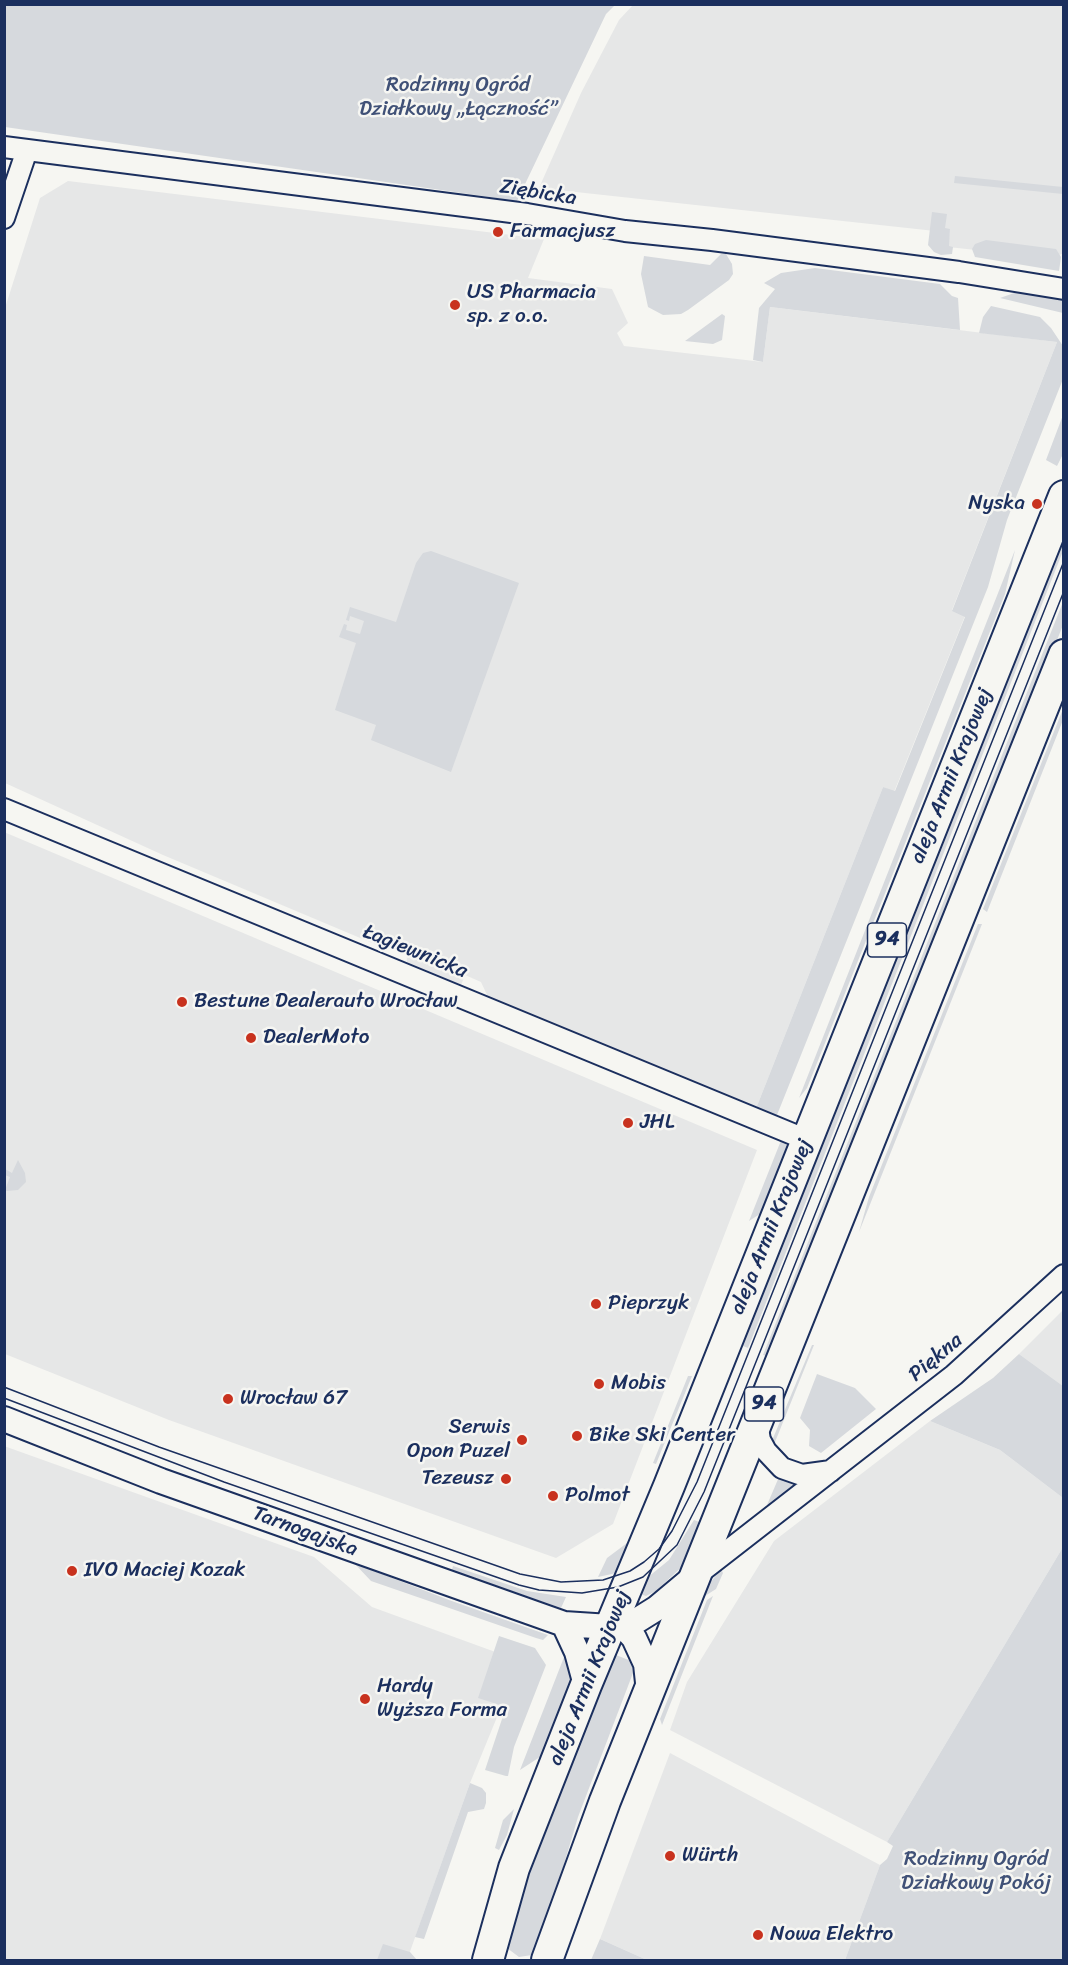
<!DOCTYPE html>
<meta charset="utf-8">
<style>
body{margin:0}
#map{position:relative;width:1068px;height:1965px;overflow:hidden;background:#f6f6f2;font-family:Sriracha,sans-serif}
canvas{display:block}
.frame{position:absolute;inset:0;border:6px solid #1b2f5e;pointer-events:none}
</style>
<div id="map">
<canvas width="1068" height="1965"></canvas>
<div class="frame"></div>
</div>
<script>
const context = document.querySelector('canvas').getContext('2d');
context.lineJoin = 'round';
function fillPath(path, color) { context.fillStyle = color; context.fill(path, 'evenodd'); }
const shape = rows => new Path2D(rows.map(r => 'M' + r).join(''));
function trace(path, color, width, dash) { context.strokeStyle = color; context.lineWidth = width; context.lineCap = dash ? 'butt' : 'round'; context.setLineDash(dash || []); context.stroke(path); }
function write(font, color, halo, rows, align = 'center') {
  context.font = font + ' Sriracha,sans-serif'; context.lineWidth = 5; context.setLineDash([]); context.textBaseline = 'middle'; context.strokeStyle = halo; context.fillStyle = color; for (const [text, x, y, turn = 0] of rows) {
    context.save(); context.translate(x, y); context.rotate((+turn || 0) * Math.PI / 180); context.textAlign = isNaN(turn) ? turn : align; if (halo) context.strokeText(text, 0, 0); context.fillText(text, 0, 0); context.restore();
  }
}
fillPath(shape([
 [633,5,1063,5,1064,253,1051,258,948,247,950,229,935,231,539,188,581,93,619,20],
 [68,181,544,239,528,278,612,289,628,323,617,333,624,346,763,362,770,307,1057,342,952,610,965,616,894,792,883,787,755,1111,488,997,481,982,465,975,461,985,407,962,406,946,391,940,384,948,163,855,5,783,5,308,40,198],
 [4,832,757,1150,613,1524,556,1558,169,1420,5,1354],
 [1063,1310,1063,1386,1019,1354],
 [930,1421,1000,1450,1063,1498,1063,1547,887,1842,670,1730,687,1682,774,1541],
 [4,1446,314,1557,372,1607,520,1661,470,1783,407,1960,5,1960],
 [670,1753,880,1865,845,1960,647,1960,600,1939]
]), '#e6e7e7');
fillPath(shape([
 [5,4,615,4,615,5,606,14,517,201,5,127],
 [955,176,1063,187,1063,194,954,183],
 [932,212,947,214,945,228,950,229,949,246,953,247,952,254,941,255,934,252,928,245],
 [986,240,1056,249,1061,257,1059,271,975,257,972,249,975,244],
 [721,254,726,254,732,264,733,274,729,280,688,310,681,314,663,315,648,307,641,274,644,256,710,265],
 [815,268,940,284,952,296,958,298,960,330,770,307,763,362,753,360,759,308,775,289,764,283,781,273],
 [1031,291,1063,296,1063,313,1000,298,1017,292],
 [991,306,1040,317,1051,328,1063,346,1063,379,1007,520,988,587,775,1120,755,1111,883,787,895,791,965,617,952,611,1057,342,979,333,983,317],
 [722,314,725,316,722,340,713,344,685,341],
 [1063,415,1063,454,1057,466,1046,460],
 [1063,527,1063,551,748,1348,738,1344],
 [1015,550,1005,594,807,1088,799,1098],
 [431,551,519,583,451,772,371,740,376,725,335,710,356,643,339,637,344,624,347,625,346,630,360,634,364,621,350,616,349,621,346,620,350,607,396,622,416,563,423,553],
 [1063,602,1063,625,772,1358,763,1355],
 [1063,709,1063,720,987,912,983,909],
 [978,924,982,924,859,1232,869,1197],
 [782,1138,789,1149,763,1212,749,1221],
 [18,1160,25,1173,26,1182,18,1190,7,1191,5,1190,10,1177,5,1175,5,1169,12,1173],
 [812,1345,814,1345,773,1447,771,1443],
 [1019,1354,1063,1386,1063,1498,1000,1450,930,1421,993,1378],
 [817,1374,855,1388,876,1409,821,1453,809,1446,810,1430,800,1418],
 [688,1376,692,1376,656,1464,653,1463],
 [779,1477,796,1485,769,1508,767,1505],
 [694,1520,707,1525,688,1561,656,1591,646,1596,640,1594,642,1582,669,1560],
 [631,1540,621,1572,598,1577,607,1558],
 [1063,1547,1063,1960,845,1960,880,1865,887,1859,893,1846,887,1842],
 [354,1563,449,1600,548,1635,543,1640,536,1638,371,1581],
 [453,1566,527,1591,566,1597,561,1608,460,1573,452,1570],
 [721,1569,723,1573,716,1589,705,1596,701,1603,657,1713,656,1710,703,1592],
 [713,1596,662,1725,660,1719,707,1600],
 [499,1636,535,1648,546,1665,514,1747,508,1776,506,1776,485,1770,506,1707,478,1698],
 [566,1652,574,1682,546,1753,520,1770],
 [616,1655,631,1661,633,1673,578,1817,540,1945,532,1955,519,1957,507,1948,510,1919,611,1657],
 [470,1783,482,1788,486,1793,486,1803,484,1809,468,1812,424,1939,415,1937],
 [514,1809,507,1835,499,1850,495,1848,503,1820],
 [600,1939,647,1960,591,1960],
 [383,1944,410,1952,417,1960,377,1960]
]), '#d6d9dd');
const minor = shape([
 [4,147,527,214,625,231,712,240,959,272,1064,289],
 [4,218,27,150],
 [4,809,807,1140],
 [757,1423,760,1440,766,1451,782,1468,802,1475,831,1471],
 [698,1574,954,1375,1064,1275]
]);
const tertiary = shape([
 [4,1419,161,1481,564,1624,625,1628,657,1608,694,1577],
 [564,1624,577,1652,586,1685],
 [625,1628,634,1638,646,1664,649,1692]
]);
const primary = shape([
 [488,1960,514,1868,586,1685,669,1486,1064,496],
 [547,1960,605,1801,1064,655]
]);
trace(minor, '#1b2f5e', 24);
trace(tertiary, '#1b2f5e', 28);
trace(primary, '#1b2f5e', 34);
trace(minor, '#f6f6f2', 20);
trace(tertiary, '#f6f6f2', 24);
trace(primary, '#f6f6f2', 30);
trace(shape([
 [4,1387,159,1447,520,1574,561,1582,603,1580,630,1571,644,1562,659,1549,672,1531,697,1482,1064,561],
 [4,1398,224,1482,519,1585,539,1590,582,1593,618,1587,643,1577,677,1545,704,1492,1064,591]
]), '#1b2f5e', 1.5);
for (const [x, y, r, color] of [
 [498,232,6,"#c8321e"],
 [455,305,6,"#c8321e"],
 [1037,504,6,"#c8321e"],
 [182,1002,6,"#c8321e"],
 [251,1038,6,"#c8321e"],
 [628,1123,6,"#c8321e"],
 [596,1304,6,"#c8321e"],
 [599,1384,6,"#c8321e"],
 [228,1399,6,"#c8321e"],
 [577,1436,6,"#c8321e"],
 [522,1440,6,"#c8321e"],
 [506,1479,6,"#c8321e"],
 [553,1496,6,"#c8321e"],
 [72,1571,6,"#c8321e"],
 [365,1699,6,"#c8321e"],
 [670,1856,6,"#c8321e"],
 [758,1935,6,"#c8321e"]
]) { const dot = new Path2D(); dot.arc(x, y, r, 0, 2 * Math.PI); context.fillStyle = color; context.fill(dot); trace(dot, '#f6f6f2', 2); }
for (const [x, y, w] of [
 [887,940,39],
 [764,1404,39]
]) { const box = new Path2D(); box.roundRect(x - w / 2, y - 17, w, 34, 4.5); context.fillStyle = '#f6f6f2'; context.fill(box); trace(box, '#1b2f5e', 1.5); }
write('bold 20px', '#1b2f5e', null, [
 ["94",887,940],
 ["94",764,1404]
]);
write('21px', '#405177', '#f6f6f2', [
 ["Rodzinny Ogród",458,86],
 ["Działkowy „Łączność”",458,110],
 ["Rodzinny Ogród",976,1860],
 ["Działkowy Pokój",976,1884]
]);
write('21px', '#1b2f5e', '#f6f6f2', [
 ["Ziębicka",538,193,9],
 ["aleja Armii Krajowej",952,776,-68],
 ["Łagiewnicka",415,952,22],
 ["aleja Armii Krajowej",772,1227,-68],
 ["Piękna",936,1358,-40],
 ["Tarnogajska",305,1532,20],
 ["aleja Armii Krajowej",590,1678,-68]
]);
write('21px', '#1b2f5e', '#f6f6f2', [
 ["Farmacjusz",510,232],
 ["US Pharmacia",467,293],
 ["sp. z o.o.",467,317],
 ["Nyska",1025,504,"right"],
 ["Bestune Dealerauto Wrocław",194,1002],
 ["DealerMoto",263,1038],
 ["JHL",640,1123],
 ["Pieprzyk",608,1304],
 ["Mobis",611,1384],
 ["Wrocław 67",240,1399],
 ["Serwis",510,1428,"right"],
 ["Opon Puzel",510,1452,"right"],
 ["Bike Ski Center",589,1436],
 ["Tezeusz",494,1479,"right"],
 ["Polmot",565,1496],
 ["IVO Maciej Kozak",84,1571],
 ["Hardy",377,1687],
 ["Wyższa Forma",377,1711],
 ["Würth",682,1856],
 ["Nowa Elektro",770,1935]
], 'left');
</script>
